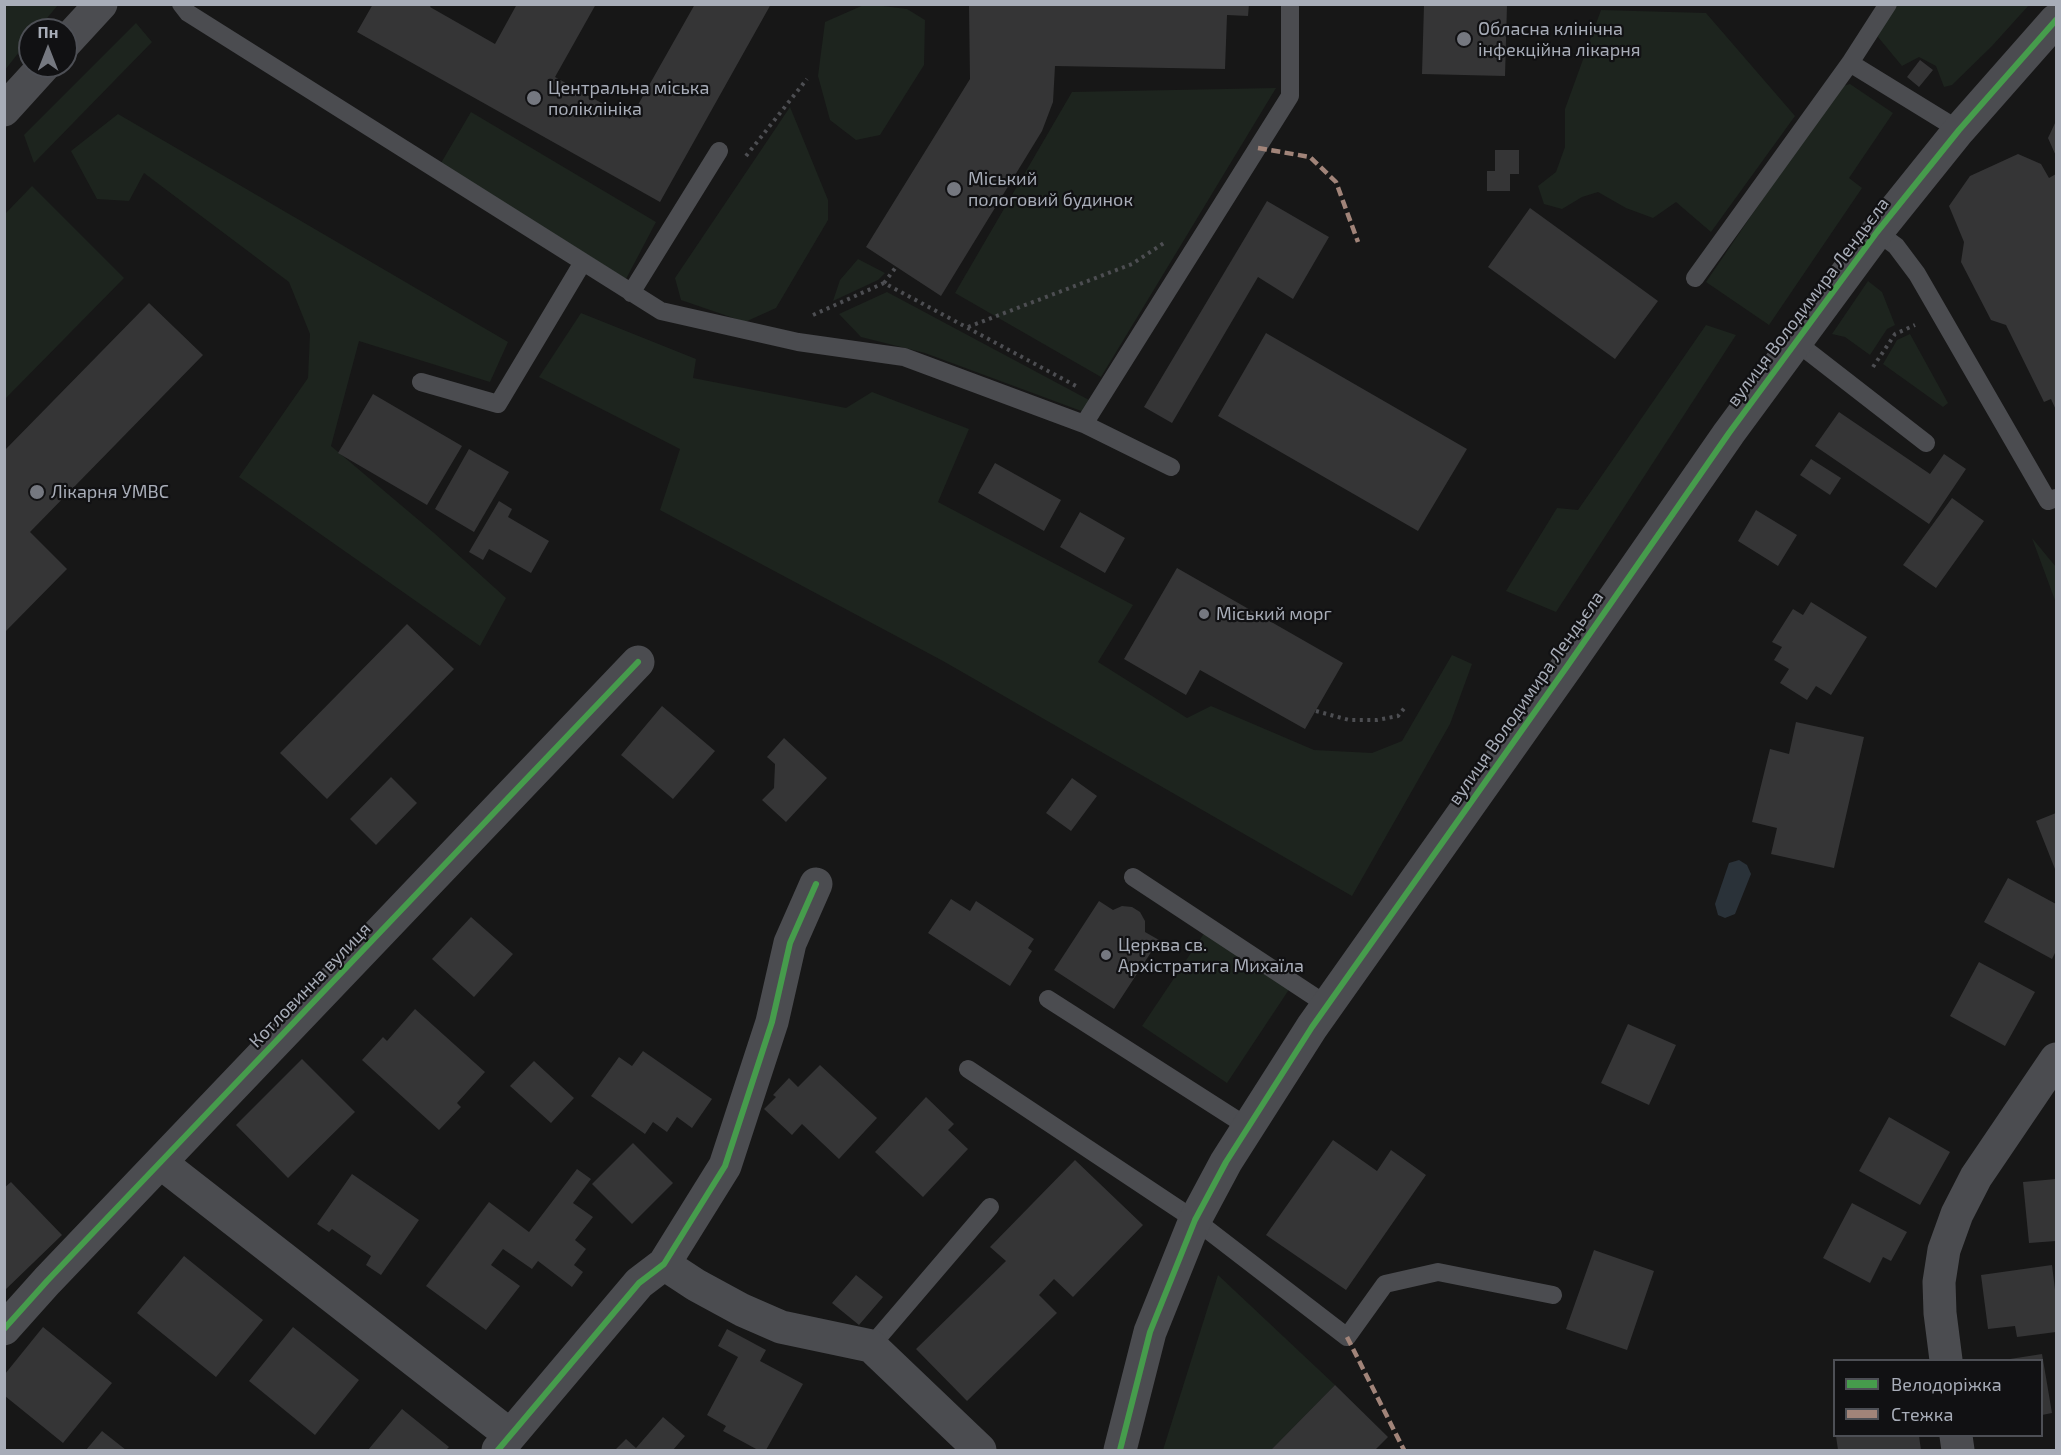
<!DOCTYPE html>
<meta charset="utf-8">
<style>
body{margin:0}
#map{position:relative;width:2061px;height:1455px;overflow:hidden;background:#171717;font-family:"Exo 2",sans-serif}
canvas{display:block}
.frame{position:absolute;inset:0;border:6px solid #a8adb8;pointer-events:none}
.legend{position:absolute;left:1833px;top:1359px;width:210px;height:78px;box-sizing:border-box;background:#111113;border:2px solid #4d4f55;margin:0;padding:8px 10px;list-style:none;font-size:18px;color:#a8adb8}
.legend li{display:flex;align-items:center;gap:12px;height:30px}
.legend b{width:30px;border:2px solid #4d4f55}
.north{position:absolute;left:18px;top:18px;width:60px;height:60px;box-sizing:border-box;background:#111113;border:2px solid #4d4f55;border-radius:50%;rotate:0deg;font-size:16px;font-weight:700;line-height:24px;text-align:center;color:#a8adb8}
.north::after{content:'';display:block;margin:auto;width:21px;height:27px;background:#757880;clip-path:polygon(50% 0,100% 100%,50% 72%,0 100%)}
</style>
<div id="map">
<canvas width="2061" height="1455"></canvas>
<div class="frame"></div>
<ul class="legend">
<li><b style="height:8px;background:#469c4c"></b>Велодоріжка</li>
<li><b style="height:8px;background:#a18479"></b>Стежка</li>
</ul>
<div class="north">Пн</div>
</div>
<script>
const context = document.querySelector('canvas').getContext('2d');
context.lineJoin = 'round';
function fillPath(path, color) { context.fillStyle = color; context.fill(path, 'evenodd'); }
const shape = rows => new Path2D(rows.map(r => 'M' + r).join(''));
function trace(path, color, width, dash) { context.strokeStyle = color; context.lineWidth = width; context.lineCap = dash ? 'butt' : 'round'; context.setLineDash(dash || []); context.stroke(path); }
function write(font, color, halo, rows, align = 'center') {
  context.font = font + ' "Exo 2",sans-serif'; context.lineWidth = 4.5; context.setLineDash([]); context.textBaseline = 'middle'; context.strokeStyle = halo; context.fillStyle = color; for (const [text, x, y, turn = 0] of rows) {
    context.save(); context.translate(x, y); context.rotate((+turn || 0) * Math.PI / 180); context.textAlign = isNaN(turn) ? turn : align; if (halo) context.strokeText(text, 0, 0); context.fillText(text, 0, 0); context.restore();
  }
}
fillPath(shape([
 [5,4,58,5,37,30,30,30,30,38,5,70],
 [866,4,907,9,925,20,924,65,880,135,856,140,830,120,818,76,825,22],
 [1895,5,2029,5,1992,46,1952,85,1944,87,1936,66,1919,57,1902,66,1878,37,1882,24],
 [1601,10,1706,13,1795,116,1711,232,1676,202,1653,218,1626,208,1598,192,1582,197,1562,209,1544,204,1538,186,1556,172,1565,147,1565,109],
 [136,23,152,42,34,163,24,135],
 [1850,84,1893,113,1849,178,1862,188,1769,325,1706,282,1839,87],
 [1276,88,1101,377,955,293,1072,92],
 [790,107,828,200,828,220,776,308,745,322,681,300,675,278],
 [471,112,656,222,626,279,441,163],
 [118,114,508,342,490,382,359,341,331,446,434,533,506,598,480,646,239,477,308,378,310,334,289,282,144,173,129,201,97,199,71,151],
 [32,186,124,278,5,399,5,214],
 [858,259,885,273,878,280,833,301,840,280],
 [1868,281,1882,292,1895,325,1887,329,1870,355,1845,337,1832,334],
 [887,292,1089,400,1084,412,925,353,861,337,839,314],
 [581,313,696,359,693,378,846,408,872,392,969,429,938,502,1133,605,1098,662,1187,718,1211,706,1314,750,1372,753,1402,741,1452,655,1472,664,1450,724,1352,896,943,661,660,510,680,449,539,377],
 [1706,325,1736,335,1556,612,1506,591,1557,508,1578,510],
 [1910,334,1948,403,1943,407,1883,364,1897,340],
 [2032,538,2056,567,2056,603],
 [1205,932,1290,988,1227,1083,1142,1026],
 [1218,1275,1335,1385,1271,1450,1163,1450]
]), '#1d241e');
fillPath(shape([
 [1739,860,1747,865,1751,874,1735,914,1725,918,1718,915,1715,904,1729,863]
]), '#2a3239');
fillPath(shape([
 [373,4,432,4,430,7,495,44,517,4,596,4,555,77,630,119,695,4,771,4,660,202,357,32],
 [969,4,1249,4,1248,16,1227,15,1225,69,1055,66,1053,102,1042,131,941,296,866,247,970,79],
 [1424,5,1507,5,1505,76,1422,74],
 [1920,60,1933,70,1919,87,1907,77],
 [2056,121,2056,156,2048,138],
 [1495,150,1519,150,1519,174,1510,174,1510,191,1487,191,1487,171,1495,171],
 [2018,154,2041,164,2049,178,2056,174,2056,190,2055,191,2056,192,2056,410,2051,399,2044,402,2006,325,1991,320,1961,262,1964,242,1949,206,1970,176],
 [1267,201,1329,237,1293,299,1258,277,1172,423,1144,407],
 [1530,208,1658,301,1615,359,1488,267],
 [149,303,203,355,30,532,67,569,4,633,4,451],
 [1266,333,1467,449,1418,531,1218,416],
 [373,394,462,446,427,505,338,453],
 [1839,412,1930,474,1944,454,1966,469,1929,524,1815,446],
 [469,449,509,472,474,532,435,509],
 [1811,459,1841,478,1830,495,1800,475],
 [995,463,1061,500,1044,531,978,493],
 [1952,498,1984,521,1936,588,1903,565],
 [499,501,512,509,508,517,549,541,531,573,489,549,483,560,469,552],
 [1756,510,1797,535,1778,566,1738,541],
 [1080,512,1125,538,1105,573,1060,547],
 [1177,568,1343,663,1305,729,1200,670,1186,695,1124,659],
 [1811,602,1867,637,1831,695,1816,686,1807,700,1780,683,1789,669,1774,660,1782,647,1772,642,1793,609,1803,615],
 [407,624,454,669,327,799,280,753],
 [662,706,715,751,673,799,621,755],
 [1796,722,1864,737,1834,868,1771,854,1777,828,1752,822,1770,749,1789,754],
 [784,738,827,778,786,822,762,800,774,788,775,764,767,757],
 [391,777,417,803,376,845,350,819],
 [1072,778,1097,796,1071,831,1046,813],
 [2056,813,2056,868,2055,869,2036,821],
 [2008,878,2056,904,2056,951,2052,959,1984,922],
 [951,899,970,911,976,901,1034,939,1028,948,1032,951,1010,986,928,933],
 [1099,901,1113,910,1122,906,1132,907,1140,912,1145,921,1145,932,1159,940,1114,1009,1054,970],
 [471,917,513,954,474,997,432,959],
 [1979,962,2035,992,2005,1046,1950,1016],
 [415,1009,485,1072,457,1103,461,1107,439,1130,362,1060,383,1037,387,1041],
 [1628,1024,1676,1045,1649,1105,1601,1083],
 [643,1051,712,1099,692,1128,677,1117,667,1132,653,1122,645,1134,591,1096,619,1057,632,1066],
 [302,1059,355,1112,288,1178,236,1125],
 [534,1061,574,1098,551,1123,510,1086],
 [820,1065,877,1118,839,1159,802,1124,792,1135,764,1109,776,1097,773,1095,789,1078,798,1087],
 [926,1097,954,1124,948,1130,968,1149,923,1197,875,1152],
 [1889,1117,1950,1152,1920,1205,1859,1171],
 [1333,1140,1377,1171,1391,1150,1426,1175,1346,1290,1266,1235],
 [633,1143,673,1183,632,1224,592,1184],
 [1075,1160,1143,1225,1073,1297,1054,1279,1039,1295,1057,1313,967,1401,916,1349,1006,1261,990,1247],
 [577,1169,591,1179,573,1203,593,1217,575,1240,586,1249,574,1265,583,1272,572,1287,538,1261,532,1269,503,1249,491,1265,520,1286,486,1330,426,1286,489,1202,529,1232],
 [352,1174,419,1220,381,1275,366,1265,371,1256,332,1229,329,1232,317,1224],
 [2056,1179,2056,1241,2029,1243,2023,1182],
 [11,1182,62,1235,4,1291,4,1188],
 [1852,1203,1907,1232,1891,1261,1883,1257,1870,1283,1823,1258],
 [1594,1250,1654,1271,1627,1350,1566,1329],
 [184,1256,263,1320,216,1377,137,1313],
 [2052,1265,2056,1298,2056,1332,2017,1337,2015,1326,1988,1329,1981,1275],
 [856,1275,883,1297,859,1325,832,1303],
 [43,1327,112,1383,63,1443,5,1396,5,1374],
 [293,1327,359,1380,315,1435,249,1381],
 [727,1329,766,1350,760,1361,803,1384,766,1450,758,1450,723,1431,726,1426,707,1415,738,1357,718,1346],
 [2042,1354,2052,1413,2042,1415,2042,1360,2010,1359],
 [1335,1385,1388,1437,1375,1450,1271,1450],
 [402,1409,449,1447,446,1450,368,1450],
 [663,1417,685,1436,673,1450,615,1450,626,1439,636,1448],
 [102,1431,126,1450,86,1450],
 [1836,1436,1919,1436,1921,1450,1838,1450]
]), '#353536');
trace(shape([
 [746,156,807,79],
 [884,283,896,267],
 [813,315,884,283,1076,386],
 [968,327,1132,264,1164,243],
 [1873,367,1895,334,1915,325],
 [1316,711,1349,720,1377,720,1398,716,1406,706]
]), '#4d4e52', 4, [3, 4.5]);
trace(shape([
 [181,4,188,13,661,311,798,342,904,357,1084,424,1171,467],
 [1850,63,1959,130],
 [1877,232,1896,246,1917,274,2048,501,2056,498],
 [1695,278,1850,63,1888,4],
 [631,293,719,151],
 [1796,342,1926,443],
 [421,382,498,404,583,262],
 [1084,424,1290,96,1290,4],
 [1133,877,1327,1005],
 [1048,999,1248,1127],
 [968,1069,1195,1220,1347,1337,1385,1284,1438,1272,1553,1295],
 [871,1346,990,1207]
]), '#4b4c50', 18);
trace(shape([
 [161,1163,510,1435],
 [664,1264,696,1285,742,1310,781,1327,871,1346,980,1450],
 [4,1329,47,1281,638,662],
 [1946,1360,1940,1313,1939,1282,1944,1250,1957,1214,1976,1177,2056,1059],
 [1956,1436,1958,1450],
 [498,1450,639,1283,664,1264,725,1166,772,1022,790,943,816,884]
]), '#4b4c50', 33);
trace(shape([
 [66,42,101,4],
 [4,110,44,66],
 [1120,1450,1150,1332,1195,1220,1226,1162,1312,1027,1568,665,1729,433,1877,232,1959,130,2056,20]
]), '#4b4c50', 33);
trace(shape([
 [1258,148,1310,157,1336,182,1358,242],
 [1347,1337,1404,1450]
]), '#a18479', 4.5, [9, 4.5]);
trace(shape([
 [4,1329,47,1281,638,662],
 [498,1450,639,1283,664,1264,725,1166,772,1022,790,943,816,884],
 [1120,1450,1150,1332,1195,1220,1226,1162,1312,1027,1568,665,1729,433,1877,232,1959,130,2056,20]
]), '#469c4c', 6);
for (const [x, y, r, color] of [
 [1464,39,8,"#757880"],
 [534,98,8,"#757880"],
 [954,189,8,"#757880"],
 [37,492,8,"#757880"],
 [1204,614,6,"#757880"],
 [1106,955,6,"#757880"]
]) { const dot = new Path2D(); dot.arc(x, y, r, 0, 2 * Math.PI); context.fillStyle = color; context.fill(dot); trace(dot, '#111113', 2); }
write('18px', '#a8adb8', '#111113', [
 ["Обласна клінічна",1478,29],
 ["інфекційна лікарня",1478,50],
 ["Центральна міська",548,88],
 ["поліклініка",548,109],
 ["Міський",968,179],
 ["пологовий будинок",968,200],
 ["Лікарня УМВС",51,492],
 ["Міський морг",1216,614],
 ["Церква св.",1118,945],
 ["Архістратига Михаїла",1118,966]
], 'left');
write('18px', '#a8adb8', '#111113', [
 ["вулиця Володимира Лендьєла",1808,302,-53],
 ["вулиця Володимира Лендьєла",1526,698,-55],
 ["Котловинна вулиця",310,985,-46]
]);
</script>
